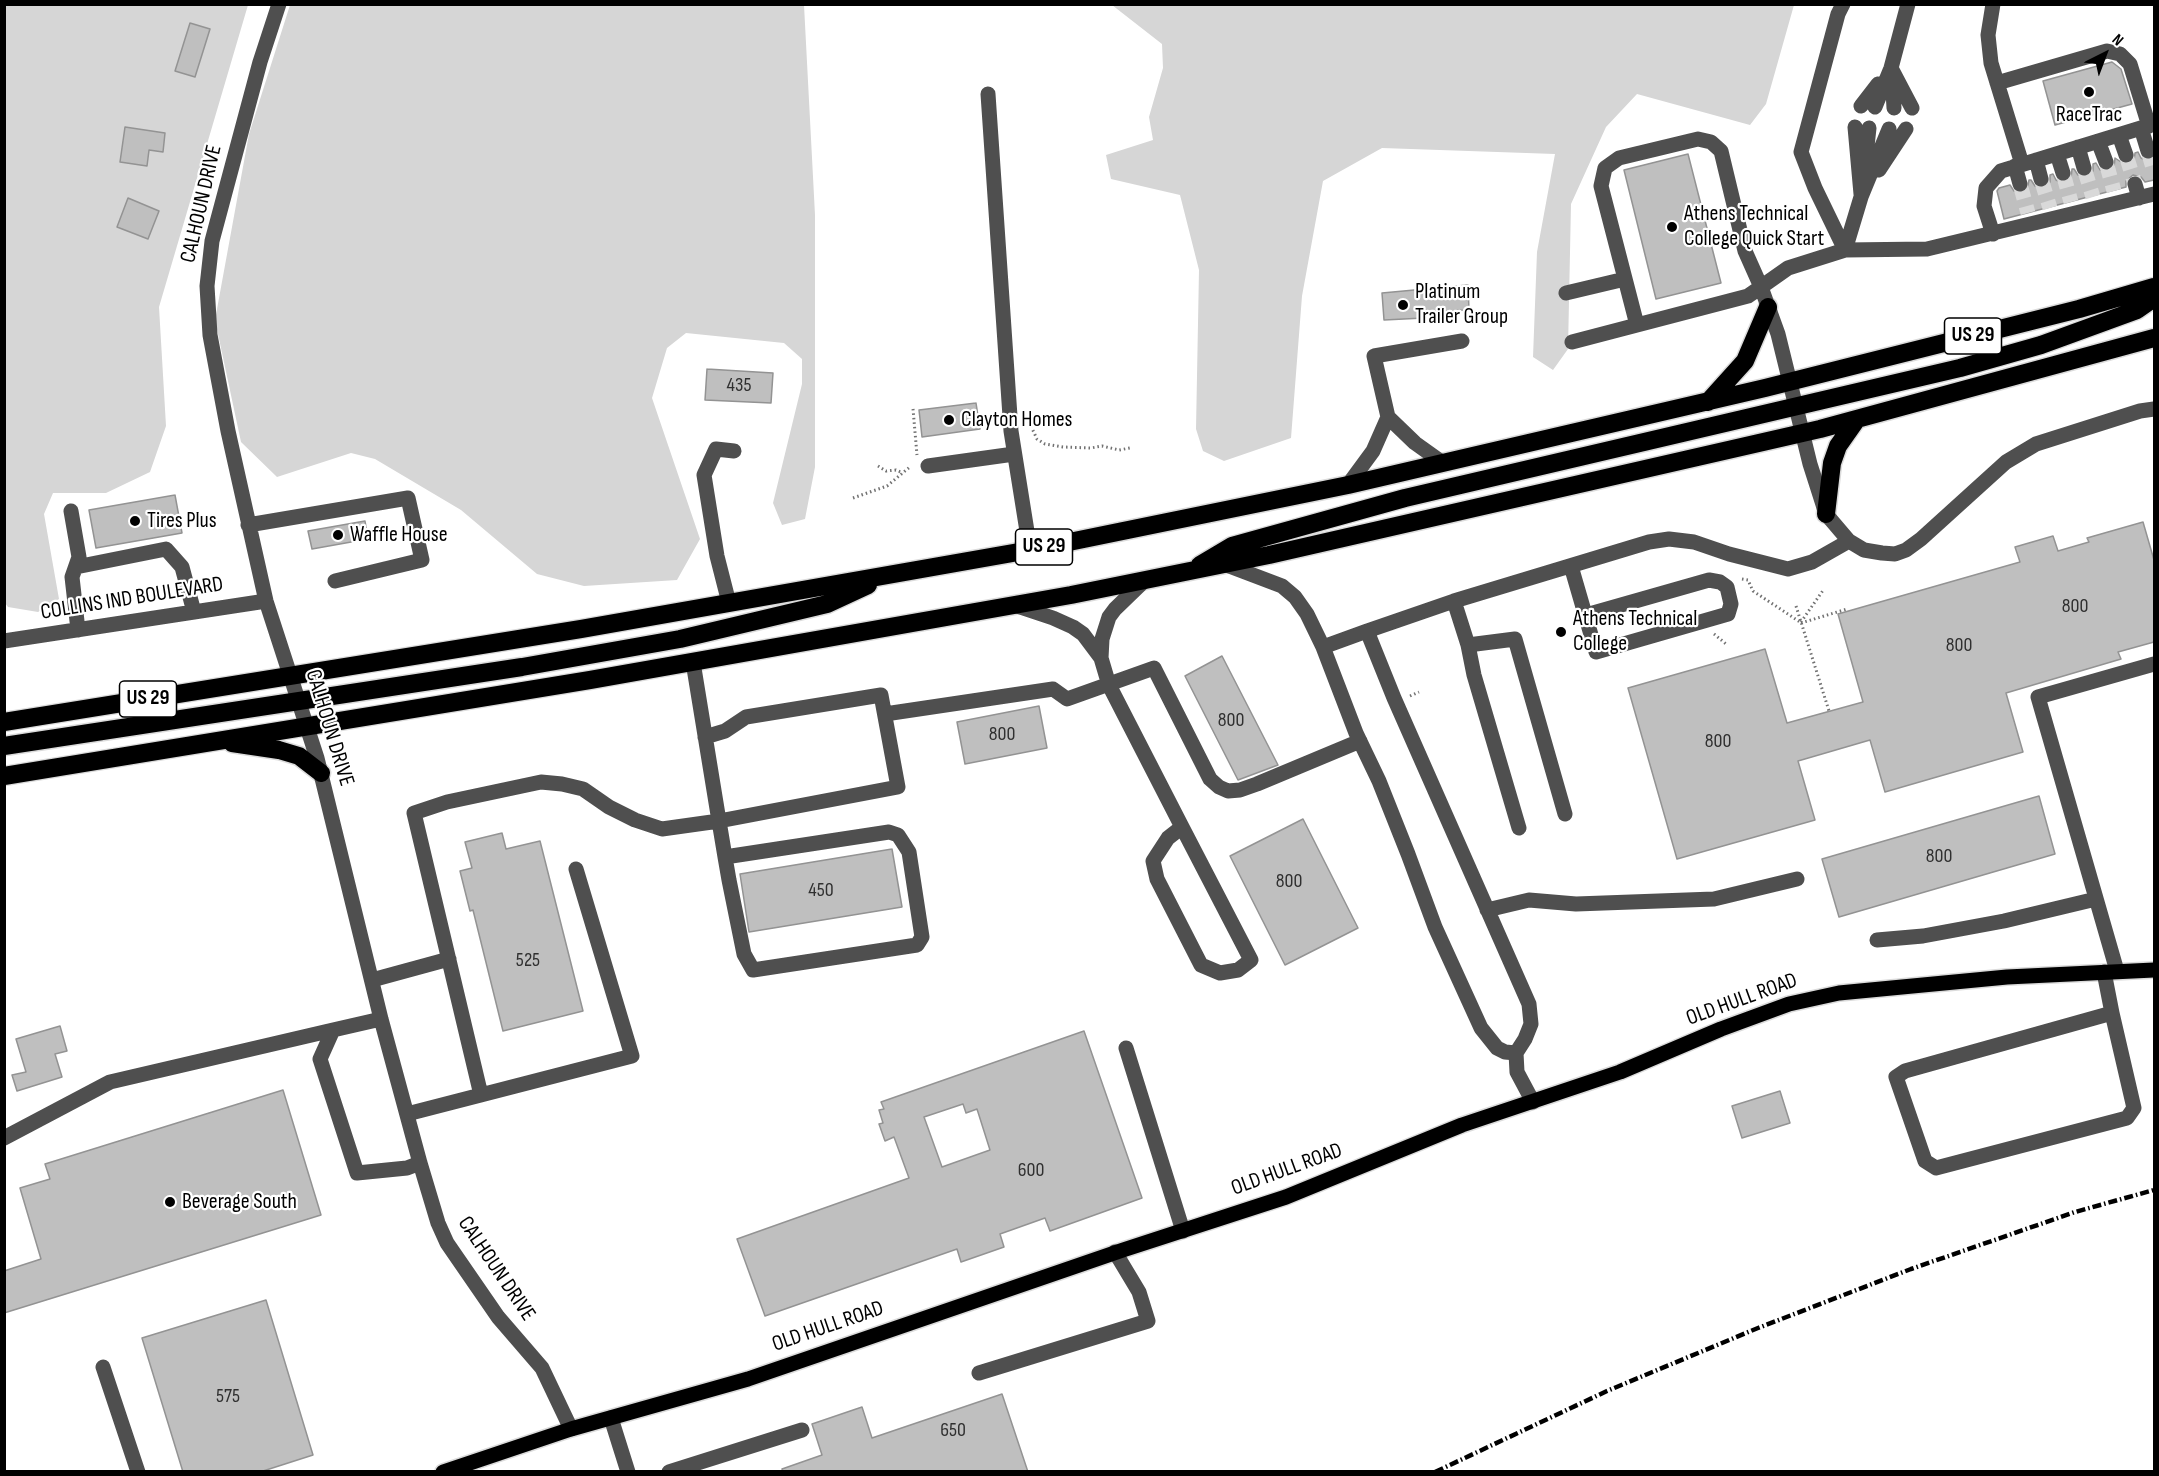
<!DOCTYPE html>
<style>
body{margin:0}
#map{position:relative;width:2159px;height:1476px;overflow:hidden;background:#fff;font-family:"Sofia Sans Condensed",sans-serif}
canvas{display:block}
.frame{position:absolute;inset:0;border:6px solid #000;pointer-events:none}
.north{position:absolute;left:2075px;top:24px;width:60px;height:60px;-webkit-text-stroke:4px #fff;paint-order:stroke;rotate:42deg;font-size:16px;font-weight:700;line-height:24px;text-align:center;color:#000}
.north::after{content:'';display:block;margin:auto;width:21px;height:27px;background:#000;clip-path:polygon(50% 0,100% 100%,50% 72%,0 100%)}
</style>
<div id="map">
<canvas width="2159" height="1476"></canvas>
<div class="frame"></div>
<div class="north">N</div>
</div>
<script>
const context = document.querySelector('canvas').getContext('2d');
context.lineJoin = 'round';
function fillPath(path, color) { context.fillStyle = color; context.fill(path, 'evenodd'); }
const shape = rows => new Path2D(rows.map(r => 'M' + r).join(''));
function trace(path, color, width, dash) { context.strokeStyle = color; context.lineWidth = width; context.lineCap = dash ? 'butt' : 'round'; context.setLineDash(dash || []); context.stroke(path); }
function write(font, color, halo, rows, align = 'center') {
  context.font = font + ' "Sofia Sans Condensed",sans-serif'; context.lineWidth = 4.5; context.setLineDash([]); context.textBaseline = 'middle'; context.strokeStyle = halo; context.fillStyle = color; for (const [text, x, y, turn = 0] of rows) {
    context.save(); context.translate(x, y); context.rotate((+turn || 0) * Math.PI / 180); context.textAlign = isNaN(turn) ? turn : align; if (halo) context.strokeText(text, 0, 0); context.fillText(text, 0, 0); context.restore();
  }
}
fillPath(shape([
 [4,5,248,5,159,307,166,426,150,472,106,493,53,493,44,514,59,599,38,612,8,607,5,603],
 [290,5,804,5,815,215,815,467,805,519,782,525,773,503,802,384,802,359,784,343,686,333,667,348,652,398,700,539,677,580,584,586,537,574,461,510,375,459,351,453,277,477,241,442,215,320,249,134],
 [1112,5,1794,5,1766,104,1750,125,1637,94,1606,127,1571,204,1568,349,1553,370,1533,357,1537,252,1555,154,1382,148,1323,181,1302,296,1291,438,1224,461,1203,451,1196,429,1199,270,1180,195,1111,179,1106,155,1153,140,1149,117,1163,68,1162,44]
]), '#d6d6d6');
const building = shape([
 [190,23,210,29,195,77,175,71,190,23],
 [2112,62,2121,69,2132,104,2055,125,2043,81,2112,62],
 [125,127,165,133,163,152,149,150,147,166,120,162,125,127],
 [2138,152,2141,158,2145,160,2154,158,2154,180,2145,182,2141,177,2133,175,2126,181,2126,187,2004,219,1997,191,1999,188,2010,185,2014,191,2022,193,2027,190,2029,180,2031,180,2035,186,2043,189,2050,182,2050,175,2053,174,2056,180,2060,182,2065,182,2071,179,2072,169,2074,169,2078,175,2086,177,2093,171,2093,164,2096,163,2100,170,2109,171,2114,168,2115,158,2124,164,2129,164,2134,161,2135,153,2138,152],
 [1688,154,1721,283,1656,299,1624,170,1688,154],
 [128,198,159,211,148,239,117,227,128,198],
 [1468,285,1469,310,1424,312,1424,318,1384,320,1382,293,1468,285],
 [707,369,773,373,771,403,705,400,707,369],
 [976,403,980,429,922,437,919,410,976,403],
 [175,495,182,533,96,548,89,510,175,495],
 [365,521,368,539,312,549,308,531,365,521],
 [2143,522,2154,560,2154,642,2118,652,2121,659,2006,693,2023,752,1885,792,1870,740,1798,761,1815,820,1677,859,1628,688,1765,649,1787,723,1863,702,1838,614,2020,562,2015,547,2053,536,2058,551,2089,542,2087,538,2143,522],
 [1222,656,1278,765,1238,780,1185,676,1222,656],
 [1039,706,1047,748,965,764,957,722,1039,706],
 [2039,796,2055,854,1839,917,1822,859,2039,796],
 [1303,819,1358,928,1285,965,1230,856,1303,819],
 [502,833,506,849,540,841,583,1011,503,1031,473,910,470,911,460,871,472,868,465,842,502,833],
 [892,849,902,907,749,932,740,874,892,849],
 [60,1026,67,1051,55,1054,62,1077,17,1091,12,1075,26,1072,16,1039,60,1026],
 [1084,1031,1142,1198,1050,1231,1045,1218,1000,1234,1004,1247,961,1262,957,1249,765,1316,737,1239,909,1178,894,1137,885,1141,879,1124,883,1123,879,1110,884,1109,881,1102,1084,1031],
 [963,1104,966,1113,977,1109,990,1150,942,1167,924,1117,963,1104],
 [283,1090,321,1215,4,1313,4,1271,41,1259,20,1188,50,1179,45,1164,283,1090],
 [1780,1091,1790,1123,1742,1138,1732,1106,1780,1091],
 [266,1300,313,1455,260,1472,183,1472,142,1338,266,1300],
 [1002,1394,1028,1472,783,1472,782,1469,822,1455,812,1424,862,1407,872,1438,1002,1394]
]);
fillPath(building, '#bfbfbf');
trace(building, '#939393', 1.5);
trace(shape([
 [2148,151,2154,171],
 [2126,155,2135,184],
 [2106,162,2114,191],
 [2084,168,2093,197],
 [2063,173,2071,202],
 [2041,179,2050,208],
 [2020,184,2028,213]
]), '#d9d9d9', 15, [15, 8]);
const major = shape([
 [443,1472,571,1429,748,1379,1123,1250,1286,1197,1462,1125,1620,1072,1721,1029,1789,1004,1839,993,2007,977,2154,970]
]);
const highway = shape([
 [1708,402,1745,361,1768,307],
 [1826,514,1832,463,1838,446,1857,419],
 [1200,565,1232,546,1405,498,1960,368,2041,345,2137,310,2154,298],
 [4,722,581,629,1030,550,1348,485,1765,388,2079,309,2154,287],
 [232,743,279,750,299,756,321,773],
 [4,746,522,667,680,639,827,604,868,585],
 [4,776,590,680,1071,595,1269,555,1820,429,2154,338]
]);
trace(major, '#dbdbdb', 18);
trace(highway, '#dbdbdb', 21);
trace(shape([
 [913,409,917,455],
 [1029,422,1037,439,1045,444,1063,447,1091,448,1102,446,1119,450,1130,448],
 [878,466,886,471,896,470,903,473],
 [853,498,887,486,911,466],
 [1742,579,1748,580,1753,591,1800,622],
 [1796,606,1829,711],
 [1801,622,1824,589],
 [1801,623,1847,609],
 [1714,634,1726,644],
 [1410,696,1419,692]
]), '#717171', 3, [1.5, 3]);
trace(shape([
 [279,4,260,62,212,241,207,286,210,335,228,431,266,601,317,758,381,1019,420,1163,438,1223,447,1243,498,1317,542,1368,571,1429],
 [1843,4,1838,14,1801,152,1815,188,1845,250],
 [1993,4,1988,35,1991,63,2022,164],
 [1891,68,1912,108],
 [1892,74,1894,108],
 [1997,83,2107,51,2120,54,2130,64,2149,126],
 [988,94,1011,431,1030,550],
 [1861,106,1878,84],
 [1875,107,1891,68,1908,4],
 [1855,127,1861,194],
 [2141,128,2148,151],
 [2119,135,2126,155],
 [2098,141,2106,162],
 [2078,147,2084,168],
 [2057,154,2063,173],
 [2036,160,2041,179],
 [1865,165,1869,128],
 [2015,166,2020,184],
 [1879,170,1906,129],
 [2135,184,2139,198],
 [2154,194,1927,249,1845,250,1788,268,1761,287,1748,296,1637,325,1601,186,1605,168,1619,158,1698,139,1711,142,1721,151,1745,251,1761,287,1778,334,1810,464,1826,514,1849,541,1864,550,1882,553,1895,554,1906,550,1921,539,2006,462,2036,444,2140,411,2154,409],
 [1993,234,1984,206,1986,188,2001,171,2154,124],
 [1845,250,1861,197,1889,129],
 [1566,293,1625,279],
 [1572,342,1637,325],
 [1443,463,1415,443,1388,417,1374,356,1462,341],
 [928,466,1014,454],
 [1348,485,1373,451,1388,417],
 [71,511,79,557,72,577,78,630],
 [248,525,408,498,422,560,335,581],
 [1224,564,1282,586,1295,597,1307,614,1323,647,1367,631,1394,698,1529,1004,1531,1024,1525,1039,1516,1053,1517,1072,1533,1102],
 [1571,566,1596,652,1728,614,1731,604,1727,587,1720,582,1709,580,1586,615],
 [76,567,166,549,182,567,194,612],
 [1454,601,1468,645,1474,675,1519,828],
 [729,603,717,556,704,475,716,449,734,451],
 [1014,605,1053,618,1073,627,1083,634,1101,658,1109,685,1182,827,1251,960,1238,970,1220,973,1201,965,1157,879,1153,861,1168,838,1182,827],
 [1367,631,1454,601,1649,542,1669,539,1694,542,1729,554,1788,569,1812,562,1849,541],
 [4,641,266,601],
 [1468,645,1515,639,1565,814],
 [1323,647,1356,733,1379,781,1408,854,1435,927,1481,1028,1497,1048,1505,1052,1516,1053],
 [1101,658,1102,639,1109,617,1115,609,1145,580],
 [693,662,719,821,898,787,881,695,746,717,725,731,705,737],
 [885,714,1053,689,1067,699,1154,668,1210,779,1219,787,1228,791,1240,790,1257,784,1360,741],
 [1487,910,1529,900,1576,904,1714,899,1797,879],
 [1877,940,1923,936,2004,921,2096,899],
 [2117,971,2038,697,2154,664],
 [2104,972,2112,1013,1905,1071,1896,1077,1925,1161,1936,1168,2127,1118,2134,1108,2112,1013],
 [372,980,449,959],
 [381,1019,333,1030,320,1059,357,1173,407,1168,420,1163],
 [1126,1048,1183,1231],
 [481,1095,414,813,447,802,541,782,562,784,583,789,609,807,635,820,662,829,719,821,725,857,729,880,744,954,753,970,917,945,922,937,909,852,898,835,889,832,725,857],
 [407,1114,632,1056,576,869],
 [4,1138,110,1082,333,1030],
 [103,1367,138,1472],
 [979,1373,1148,1321,1139,1292,1115,1252],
 [611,1418,628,1472],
 [669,1472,802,1430]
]), '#4f4f4f', 15);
trace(major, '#000', 15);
trace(highway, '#000', 18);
trace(shape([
 [1435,1472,1607,1391,1758,1328,1911,1269,2075,1212,2154,1190]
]), '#000', 4.5, [9, 3, 1.5, 3]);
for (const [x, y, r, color] of [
 [2089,92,6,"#000"],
 [1672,227,6,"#000"],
 [1403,305,6,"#000"],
 [949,420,6,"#000"],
 [135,521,6,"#000"],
 [338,535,6,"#000"],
 [1561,632,6,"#000"],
 [170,1202,6,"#000"]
]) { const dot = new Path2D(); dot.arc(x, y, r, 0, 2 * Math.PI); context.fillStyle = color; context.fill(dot); trace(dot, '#fff', 2); }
write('20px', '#303030', null, [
 ["435",739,386],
 ["800",2075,607],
 ["800",1959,646],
 ["800",1231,721],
 ["800",1002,735],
 ["800",1718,742],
 ["800",1939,857],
 ["800",1289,882],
 ["450",821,891],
 ["525",528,961],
 ["600",1031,1171],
 ["575",228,1397],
 ["650",953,1431]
]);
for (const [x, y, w] of [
 [1973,336,57],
 [1044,547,57],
 [148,699,57]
]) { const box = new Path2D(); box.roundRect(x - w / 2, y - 18, w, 36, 4.5); context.fillStyle = '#fff'; context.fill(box); trace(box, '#000', 1.5); }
write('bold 21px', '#000', null, [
 ["US 29",1973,336],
 ["US 29",1044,547],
 ["US 29",148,699]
]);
write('22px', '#000', '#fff', [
 ["RaceTrac",2089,115,"center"],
 ["Athens Technical",1684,214],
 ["College Quick Start",1684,239],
 ["Platinum",1415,292],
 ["Trailer Group",1415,317],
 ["Clayton Homes",961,420],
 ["Tires Plus",147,521],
 ["Waffle House",350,535],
 ["Athens Technical",1573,619],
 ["College",1573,644],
 ["Beverage South",182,1202]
], 'left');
write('22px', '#000', '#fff', [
 ["CALHOUN DRIVE",202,204,-77],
 ["COLLINS IND BOULEVARD",132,599,-9],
 ["CALHOUN DRIVE",329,728,73],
 ["OLD HULL ROAD",1742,1000,-20],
 ["OLD HULL ROAD",1287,1170,-20],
 ["CALHOUN DRIVE",496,1269,56],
 ["OLD HULL ROAD",828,1327,-19]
]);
</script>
